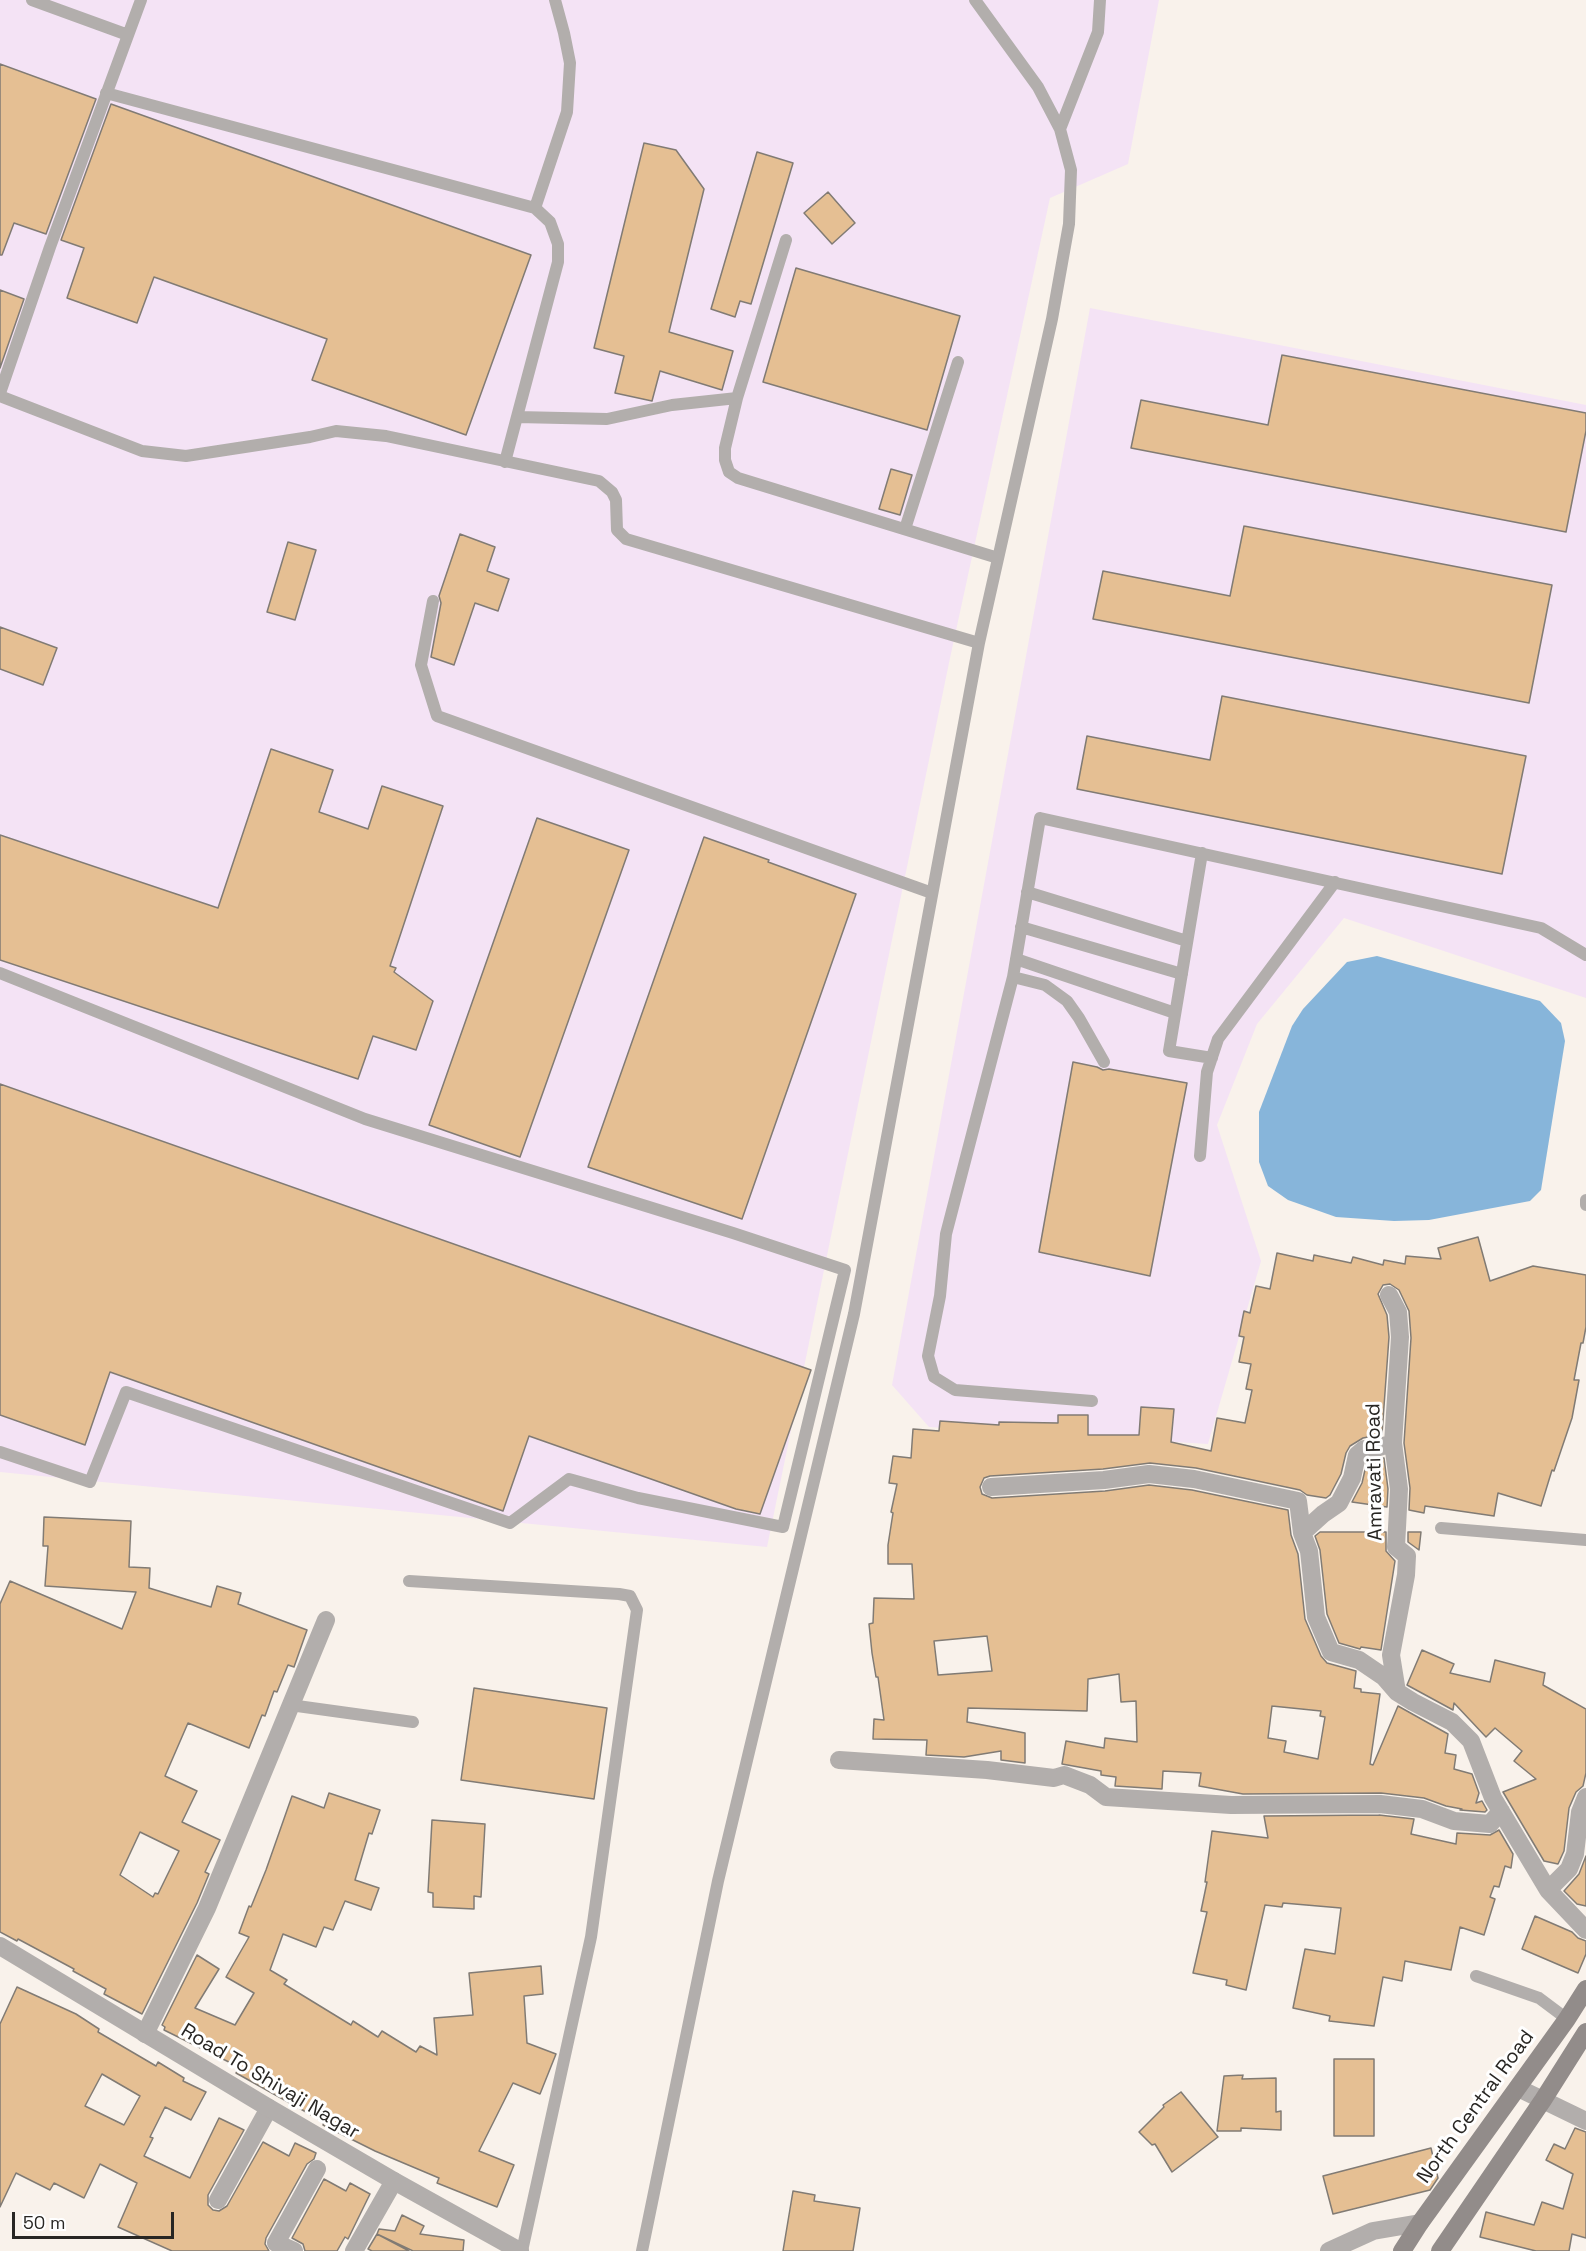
<!DOCTYPE html>
<style>
body{margin:0}
#map{position:relative;width:1586px;height:2251px;overflow:hidden;background:#f9f2eb;font-family:"Space Grotesk",sans-serif}
canvas{display:block}
.scale{position:absolute;left:12px;top:2212px;width:162px;height:27px;box-sizing:border-box;border:3px solid #282623;border-top:0;padding-left:8px;font-size:18px;line-height:21px;white-space:nowrap;color:#282623;-webkit-text-stroke:4px #fff;paint-order:stroke}
</style>
<div id="map">
<canvas width="1586" height="2251"></canvas>
<div class="scale">50 m</div>
</div>
<script>
const context = document.querySelector('canvas').getContext('2d');
context.lineJoin = 'round';
function fillPath(path, color) { context.fillStyle = color; context.fill(path, 'evenodd'); }
const shape = rows => new Path2D(rows.map(r => 'M' + r).join(''));
function trace(path, color, width, dash) { context.strokeStyle = color; context.lineWidth = width; context.lineCap = dash ? 'butt' : 'round'; context.setLineDash(dash || []); context.stroke(path); }
function write(font, color, halo, rows, align = 'center') {
  context.font = font + ' "Space Grotesk",sans-serif'; context.lineWidth = 6; context.setLineDash([]); context.textBaseline = 'middle'; context.strokeStyle = halo; context.fillStyle = color; for (const [text, x, y, turn = 0] of rows) {
    context.save(); context.translate(x, y); context.rotate((+turn || 0) * Math.PI / 180); context.textAlign = isNaN(turn) ? turn : align; if (halo) context.strokeText(text, 0, 0); context.fillText(text, 0, 0); context.restore();
  }
}
fillPath(shape([
 [0,0,1159,0,1128,164,1050,198,950,658,767,1547,0,1472],
 [1090,308,1586,405,1586,998,1344,918,1257,1024,1217,1125,1261,1261,1208,1444,929,1427,892,1385]
]), '#f4e3f5');
fillPath(shape([
 [1377,956,1540,1001,1561,1023,1565,1041,1541,1190,1530,1201,1429,1220,1394,1221,1336,1217,1288,1200,1268,1186,1259,1162,1259,1112,1292,1026,1303,1009,1347,962]
]), '#87b5da');
const building = shape([
 [0,64,96,99,46,234,14,223,2,255,0,255,0,64],
 [111,104,531,255,466,435,312,380,327,339,154,277,137,323,67,298,84,248,61,240,111,104],
 [644,143,676,150,704,189,669,332,733,351,722,390,660,371,652,401,615,393,624,356,594,348,644,143],
 [757,152,793,163,751,304,740,301,735,317,711,309,757,152],
 [828,192,855,223,832,244,804,213,828,192],
 [796,268,960,316,927,430,763,382,796,268],
 [0,290,24,299,0,368,0,290],
 [1282,355,1586,413,1586,431,1566,532,1131,448,1141,400,1268,425,1282,355],
 [891,469,912,475,900,515,879,509,891,469],
 [1244,526,1552,585,1529,703,1093,619,1103,571,1230,596,1244,526],
 [460,534,495,547,487,571,509,579,498,611,475,603,454,665,431,657,441,603,439,596,460,534],
 [288,542,316,550,295,620,267,612,288,542],
 [0,627,57,648,43,685,0,669,0,627],
 [1222,696,1526,756,1502,874,1077,789,1087,736,1210,760,1222,696],
 [271,749,333,770,319,812,368,829,382,786,443,806,390,966,396,968,394,972,433,1001,416,1050,373,1036,358,1079,0,960,0,835,218,908,271,749],
 [537,818,629,850,520,1157,429,1125,537,818],
 [704,837,769,860,768,862,856,894,742,1219,588,1167,704,837],
 [1073,1062,1097,1067,1103,1070,1109,1069,1187,1083,1150,1276,1039,1252,1073,1062],
 [0,1084,811,1370,760,1514,736,1509,529,1436,503,1511,110,1372,85,1445,0,1415,0,1084],
 [1478,1237,1490,1281,1533,1266,1586,1275,1586,1327,1583,1343,1581,1343,1574,1380,1579,1380,1572,1418,1554,1471,1552,1470,1541,1506,1498,1493,1494,1516,1425,1506,1424,1513,1409,1510,1410,1488,1404,1443,1411,1338,1409,1311,1399,1290,1390,1284,1383,1285,1378,1294,1387,1315,1389,1337,1382,1434,1363,1438,1350,1446,1346,1453,1341,1474,1330,1495,1326,1498,1307,1495,1300,1490,1196,1468,1150,1463,1103,1469,990,1476,984,1478,980,1487,982,1494,992,1498,1105,1491,1149,1485,1192,1490,1288,1510,1291,1535,1298,1554,1305,1619,1321,1656,1327,1663,1356,1671,1354,1688,1361,1689,1361,1692,1380,1694,1370,1764,1373,1765,1398,1706,1448,1734,1445,1753,1456,1755,1454,1769,1472,1774,1479,1793,1476,1803,1482,1801,1487,1810,1485,1812,1460,1810,1462,1809,1446,1806,1424,1798,1381,1793,1243,1794,1199,1786,1201,1773,1163,1771,1162,1789,1115,1786,1116,1777,1101,1775,1101,1771,1062,1764,1066,1741,1104,1748,1105,1738,1137,1742,1136,1701,1121,1702,1119,1674,1088,1679,1087,1711,968,1708,967,1722,1025,1733,1025,1763,1001,1760,1001,1751,964,1757,926,1755,927,1740,873,1739,874,1719,884,1720,878,1677,876,1677,872,1653,869,1624,873,1623,874,1598,914,1599,912,1564,888,1564,888,1545,893,1513,891,1512,897,1484,889,1483,893,1456,911,1458,913,1429,939,1431,940,1421,999,1425,999,1422,1058,1423,1058,1415,1088,1415,1088,1435,1139,1435,1141,1407,1174,1409,1171,1442,1211,1451,1217,1418,1245,1423,1252,1390,1246,1389,1251,1364,1239,1362,1244,1337,1239,1336,1244,1311,1250,1313,1256,1286,1270,1289,1277,1253,1313,1261,1314,1255,1351,1263,1353,1257,1383,1265,1384,1260,1405,1264,1406,1256,1441,1259,1438,1248,1478,1237],
 [987,1636,992,1671,938,1675,934,1641,987,1636],
 [1272,1706,1321,1711,1320,1716,1325,1717,1318,1759,1284,1752,1286,1741,1268,1738,1272,1706],
 [1384,1458,1388,1489,1387,1507,1352,1502,1362,1483,1367,1461,1384,1458],
 [44,1517,131,1521,129,1567,150,1568,149,1588,211,1607,217,1586,241,1593,238,1604,307,1630,294,1667,288,1665,277,1692,274,1691,265,1716,262,1715,249,1748,188,1723,165,1776,197,1791,182,1822,220,1840,205,1872,209,1874,197,1903,142,2014,104,1994,106,1989,73,1971,74,1969,18,1939,17,1941,0,1932,0,1604,10,1581,122,1629,136,1592,45,1586,48,1546,43,1546,44,1517],
 [140,1832,179,1851,158,1894,155,1893,153,1897,120,1875,140,1832],
 [1320,1532,1386,1532,1386,1551,1395,1561,1381,1650,1361,1647,1360,1649,1339,1643,1327,1614,1320,1550,1315,1536,1320,1532],
 [1408,1532,1421,1532,1419,1550,1408,1542,1408,1532],
 [1422,1650,1454,1664,1450,1673,1490,1682,1495,1660,1545,1673,1543,1685,1586,1709,1586,1773,1583,1786,1576,1792,1569,1808,1564,1851,1558,1864,1544,1861,1503,1792,1536,1779,1514,1761,1522,1751,1495,1728,1486,1737,1454,1703,1453,1710,1407,1685,1422,1650],
 [474,1688,607,1708,594,1799,461,1780,474,1688],
 [329,1793,380,1810,372,1834,369,1833,355,1880,379,1888,371,1910,345,1901,333,1930,324,1927,316,1947,283,1934,270,1970,287,1980,284,1984,351,2025,353,2021,378,2037,382,2031,416,2052,420,2046,437,2055,434,2018,473,2015,469,1973,541,1966,543,1994,524,1996,527,2043,556,2054,540,2094,513,2083,479,2151,514,2165,497,2207,437,2183,439,2178,375,2151,323,2125,324,2122,236,2073,239,2067,164,2030,165,2027,162,2025,197,1955,219,1969,195,2008,235,2025,254,1993,226,1977,249,1937,239,1933,249,1906,251,1907,266,1870,292,1796,324,1808,329,1793],
 [1379,1815,1414,1819,1411,1834,1456,1844,1457,1833,1490,1835,1499,1830,1513,1854,1511,1868,1505,1866,1499,1887,1494,1886,1490,1897,1495,1899,1484,1935,1460,1927,1451,1970,1405,1961,1402,1981,1383,1977,1374,2026,1329,2021,1330,2016,1293,2008,1305,1949,1335,1954,1341,1908,1283,1903,1282,1907,1265,1905,1246,1990,1226,1985,1227,1980,1193,1973,1207,1912,1201,1911,1207,1882,1205,1882,1212,1831,1268,1838,1264,1816,1379,1815],
 [432,1820,485,1824,481,1897,474,1896,474,1909,433,1907,433,1893,428,1892,432,1820],
 [1586,1856,1586,1906,1577,1904,1564,1891,1579,1874,1586,1856],
 [1535,1916,1572,1932,1578,1938,1586,1941,1586,1954,1578,1973,1522,1949,1535,1916],
 [17,1987,76,2014,99,2029,98,2032,156,2066,158,2062,184,2078,183,2081,206,2092,191,2120,165,2107,150,2137,153,2138,144,2156,190,2178,219,2118,244,2130,208,2195,208,2205,213,2210,219,2211,227,2206,263,2142,289,2156,295,2143,316,2153,314,2159,307,2164,266,2238,265,2244,269,2251,172,2251,118,2227,137,2183,100,2164,84,2198,54,2183,50,2190,16,2173,0,2207,0,2024,17,1987],
 [102,2074,140,2096,124,2125,85,2106,102,2074],
 [1334,2059,1374,2059,1374,2136,1334,2136,1334,2059],
 [1243,2075,1242,2079,1276,2078,1276,2112,1281,2111,1281,2130,1241,2128,1241,2131,1217,2131,1224,2076,1243,2075],
 [1181,2092,1218,2137,1172,2172,1155,2144,1152,2145,1139,2132,1164,2107,1163,2105,1181,2092],
 [1575,2128,1586,2132,1586,2238,1572,2234,1569,2251,1536,2251,1480,2237,1486,2212,1534,2225,1542,2202,1563,2209,1573,2174,1546,2160,1554,2144,1565,2149,1575,2128],
 [1431,2148,1438,2178,1430,2190,1333,2214,1323,2176,1431,2148],
 [324,2179,346,2191,350,2183,370,2194,348,2239,345,2237,337,2251,305,2251,303,2244,292,2238,324,2179],
 [793,2191,815,2195,814,2201,860,2208,853,2251,783,2251,793,2191],
 [402,2215,424,2226,420,2234,464,2240,463,2251,413,2251,377,2234,379,2229,395,2231,402,2215],
 [377,2234,409,2251,372,2251,368,2249,377,2234]
]);
fillPath(building, '#e5bf93');
trace(building, '#817b74', 1.5);
trace(shape([
 [32,0,128,35],
 [106,93,535,208,550,222,558,244,558,262,505,462],
 [1060,129,1098,32,1100,0],
 [535,208,567,112,570,63,564,33,555,0],
 [786,240,737,398,725,448,725,460,729,472,738,478,998,558],
 [0,393,50,247,141,0],
 [0,396,142,451,186,456,310,437,336,431,386,436,599,481,612,492,616,500,617,530,626,539,979,643],
 [517,417,607,419,672,405,737,398],
 [905,529,958,362],
 [433,601,421,665,437,716,932,893],
 [1202,853,1169,1051,1212,1058],
 [1027,892,1187,941],
 [1021,927,1182,974],
 [1016,959,1175,1013],
 [0,973,365,1119,733,1233,845,1270,783,1527,638,1498,569,1479,510,1523,126,1392,90,1482,0,1452],
 [1013,977,1045,985,1067,1001,1079,1018,1104,1062],
 [1200,1156,1207,1072,1218,1039,1335,882],
 [1586,1200,1586,1205],
 [1092,1401,955,1390,934,1377,928,1356,940,1296,946,1234,1013,977,1040,818,1541,928,1586,955],
 [1441,1528,1586,1540],
 [409,1581,619,1594,630,1596,637,1610,591,1937,522,2251],
 [290,1705,413,1722],
 [1476,1976,1539,1998,1567,2019],
 [642,2251,718,1881,854,1314,979,643,1052,319,1069,224,1071,170,1060,129,1038,87,975,0]
]), '#b2aeac', 12);
trace(shape([
 [1389,1295,1398,1312,1400,1337,1393,1443,1399,1489,1396,1547,1407,1556,1406,1575,1391,1655,1397,1692],
 [991,1487,1104,1480,1149,1474,1194,1479,1298,1501,1302,1533,1309,1551,1316,1617,1331,1652,1359,1660,1384,1677,1397,1692,1413,1702,1452,1722,1471,1741,1493,1798,1548,1890,1586,1930],
 [1302,1533,1323,1514,1339,1503,1352,1478,1357,1455,1364,1449,1373,1449,1393,1443],
 [839,1760,987,1770,1054,1778,1064,1775,1090,1785,1106,1797,1231,1805,1380,1804,1422,1809,1454,1821,1490,1824,1501,1811],
 [1548,1890,1569,1869,1575,1854,1580,1812,1586,1797],
 [145,2034,207,1908,326,1620],
 [1518,2088,1586,2121],
 [218,2200,269,2108],
 [294,2251,276,2243,317,2169],
 [354,2251,394,2181],
 [1329,2251,1373,2231,1420,2223]
]), '#b2aeac', 18);
trace(shape([
 [0,1946,269,2108,394,2181,520,2251]
]), '#b2aeac', 18);
trace(shape([
 [1402,2251,1420,2223,1567,2019,1586,1989],
 [1440,2251,1543,2100,1586,2032]
]), '#928c8a', 18);
write('20px', '#282623', '#fff', [
 ["Amravati Road",1375,1472,-91],
 ["Road To Shivaji Nagar",270,2082,31],
 ["North Central Road",1476,2107,-54]
]);
</script>
